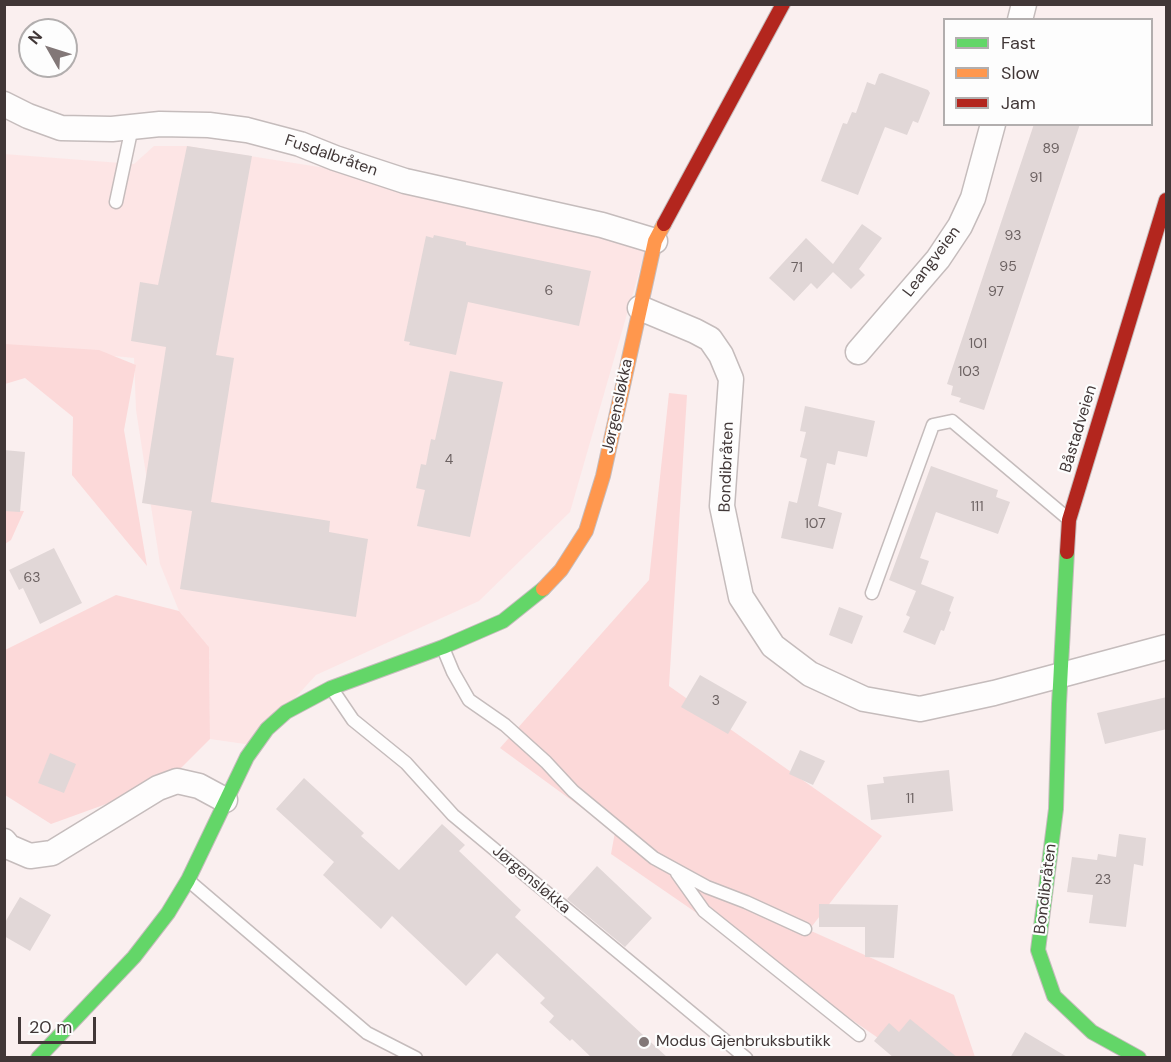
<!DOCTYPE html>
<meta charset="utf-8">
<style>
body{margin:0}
#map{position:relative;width:1171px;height:1062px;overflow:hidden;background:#faefef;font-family:"DM Sans",sans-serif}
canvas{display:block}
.frame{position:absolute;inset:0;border:6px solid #413737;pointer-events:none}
.legend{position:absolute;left:943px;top:18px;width:210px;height:108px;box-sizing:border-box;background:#fdfdfd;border:2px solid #b2aeae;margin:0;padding:8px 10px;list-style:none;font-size:18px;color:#413737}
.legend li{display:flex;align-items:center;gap:12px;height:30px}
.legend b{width:30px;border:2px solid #b2aeae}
.north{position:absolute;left:18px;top:18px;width:60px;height:60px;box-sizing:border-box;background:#fdfdfd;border:2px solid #b2aeae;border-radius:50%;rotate:309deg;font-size:16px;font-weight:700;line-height:24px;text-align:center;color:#413737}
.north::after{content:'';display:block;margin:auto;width:21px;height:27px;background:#827777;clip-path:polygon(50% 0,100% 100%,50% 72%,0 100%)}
.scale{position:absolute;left:18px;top:1017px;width:78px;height:27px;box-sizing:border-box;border:3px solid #413737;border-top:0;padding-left:8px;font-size:18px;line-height:21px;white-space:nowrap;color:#413737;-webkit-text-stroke:4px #fdfdfd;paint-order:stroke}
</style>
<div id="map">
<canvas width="1171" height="1062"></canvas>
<div class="frame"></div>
<ul class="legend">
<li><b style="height:8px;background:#63d668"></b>Fast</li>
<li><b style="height:8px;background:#ff974d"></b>Slow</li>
<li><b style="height:8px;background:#b3261e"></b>Jam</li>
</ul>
<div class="north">N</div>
<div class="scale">20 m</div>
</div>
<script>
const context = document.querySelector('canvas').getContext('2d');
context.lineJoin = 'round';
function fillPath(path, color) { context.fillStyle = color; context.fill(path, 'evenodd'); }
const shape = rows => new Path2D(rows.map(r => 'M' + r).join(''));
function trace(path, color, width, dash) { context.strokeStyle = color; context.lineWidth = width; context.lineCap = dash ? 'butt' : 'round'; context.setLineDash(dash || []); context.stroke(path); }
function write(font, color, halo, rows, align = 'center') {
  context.font = font + ' "DM Sans",sans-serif'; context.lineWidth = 4.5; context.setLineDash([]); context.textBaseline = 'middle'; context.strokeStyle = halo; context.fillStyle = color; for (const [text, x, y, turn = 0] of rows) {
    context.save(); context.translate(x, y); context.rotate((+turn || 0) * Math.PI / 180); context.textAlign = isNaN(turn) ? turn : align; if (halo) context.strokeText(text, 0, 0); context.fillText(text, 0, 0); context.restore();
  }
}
fillPath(shape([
 [154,146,187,146,382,177,650,234,570,512,479,601,316,675,252,745,210,739,209,647,179,611,160,564,136,410,134,358,5,345,4,154,134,164]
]), '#fde5e5');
fillPath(shape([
 [5,344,99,350,136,365,124,430,147,566,72,475,73,417,25,378,5,384],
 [669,393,687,395,669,686,882,836,809,930,954,995,975,1057,898,1057,884,1042,611,854,615,832,500,748,649,580],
 [5,510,24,511,11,540,5,544],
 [116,595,179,611,209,647,210,739,167,782,51,824,5,795,5,650]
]), '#fcd9d9');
fillPath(shape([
 [882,73,928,90,930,93,918,123,913,121,907,135,885,127,858,195,821,181,843,123,847,124,852,112,856,113,867,82,875,85,879,74],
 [1034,124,1080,124,984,410,959,402,961,398,951,395,953,386,947,384],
 [187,146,252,156,216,355,234,358,211,502,330,521,329,532,368,539,356,617,180,589,192,511,142,503,166,347,131,341,140,282,158,285],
 [862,224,882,238,859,269,865,275,851,289,833,272,817,289,811,283,794,301,769,278,806,238,833,264],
 [434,235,466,242,466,245,591,271,579,326,468,302,456,355,409,345,410,342,404,341,426,236,433,238],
 [450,371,503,382,470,537,417,526,425,490,416,488,421,464,426,465,431,439,435,440],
 [805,406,875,421,867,457,838,451,835,465,827,463,818,506,842,513,833,549,781,538,789,501,797,503,807,459,800,457,806,432,800,431],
 [4,450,25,452,20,512,4,511],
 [931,466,998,490,996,497,1010,502,998,534,936,512,920,558,929,561,921,584,954,597,949,611,951,612,944,631,941,630,935,645,903,632,910,617,906,615,916,591,889,580],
 [54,548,82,603,40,624,23,588,19,590,9,570],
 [839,607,863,616,852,644,829,635],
 [700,675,747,702,728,734,681,707],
 [1167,697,1167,729,1105,744,1097,713],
 [800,750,825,761,813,785,789,774],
 [50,753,76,764,64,793,38,783],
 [949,770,953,811,871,820,867,785,884,783,883,777],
 [304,778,364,833,361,836,399,870,442,824,465,845,459,851,521,910,515,917,668,1058,592,1058,572,1039,570,1041,549,1022,554,1016,540,1003,545,998,497,953,466,986,392,916,381,929,323,875,334,862,276,809],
 [1119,834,1146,838,1143,866,1134,864,1126,927,1089,923,1093,895,1067,892,1072,857,1097,860,1098,854,1116,857],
 [597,866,652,918,625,947,567,899],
 [20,897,51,915,30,951,4,936,4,924],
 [819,904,898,905,894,958,865,957,865,927,819,927],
 [910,1019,958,1058,894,1058,874,1041,889,1023,899,1032],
 [1025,1032,1069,1058,1010,1058]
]), '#e1d7d7');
const lane = shape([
 [116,202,132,127],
 [872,593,933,425,952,421,1066,517],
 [443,648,453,672,469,700,505,725,546,762,573,791,654,858,707,887,746,902,805,929],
 [332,689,353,720,406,763,453,815,746,1058],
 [677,873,704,911,859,1035],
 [189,881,367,1033,416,1058]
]);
const street = shape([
 [1020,20,1024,4],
 [4,104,28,116,61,128,112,129,160,124,209,125,247,130,300,144,335,158,405,181,602,225,655,241],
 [640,308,695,331,710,339,721,355,731,379,722,506,741,597,773,646,810,674,864,699,920,709,994,693,1166,647],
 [858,352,938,259,960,226,973,198,993,124],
 [4,841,9,847,30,856,52,853,158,788,177,781,199,786,225,800]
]);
const fast = shape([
 [1067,552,1059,704,1056,809,1038,950,1054,996,1092,1032,1139,1058],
 [38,1058,134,957,168,913,188,880,247,757,267,729,286,712,331,688,443,647,503,621,543,589]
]);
const slow = shape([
 [543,589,561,570,586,531,603,476,655,241,664,224]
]);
const jam = shape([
 [664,224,783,4],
 [1067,552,1069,520,1166,200]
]);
trace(lane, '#c5bcbc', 15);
trace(street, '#c5bcbc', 27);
trace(fast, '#c5bcbc', 16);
trace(slow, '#c5bcbc', 16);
trace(jam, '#c5bcbc', 16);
trace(lane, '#fefdfd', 12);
trace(street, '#fefdfd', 24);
trace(fast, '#63d668', 14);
trace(slow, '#ff974d', 14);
trace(jam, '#b3261e', 14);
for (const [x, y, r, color] of [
 [644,1042,6,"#827777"]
]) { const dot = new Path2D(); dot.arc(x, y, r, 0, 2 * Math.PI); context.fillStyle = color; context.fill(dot); trace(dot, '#fdfdfd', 2); }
write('14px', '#6c6262', null, [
 ["89",1051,149],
 ["91",1036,178],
 ["93",1013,236],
 ["95",1008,267],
 ["71",797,268],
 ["6",549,291],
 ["97",996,292],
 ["101",978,344],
 ["103",969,372],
 ["4",449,460],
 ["111",977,507],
 ["107",815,524],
 ["63",32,578],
 ["3",716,701],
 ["11",910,799],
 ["23",1103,880]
]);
write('16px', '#413737', '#fdfdfd', [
 ["Fusdalbråten",331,156,19],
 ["Leangveien",932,262,-53],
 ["Jørgensløkka",618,406,-78],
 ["Båstadveien",1079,429,-73],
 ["Bondibråten",727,467,-88],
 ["Jørgensløkka",531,880,40],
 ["Bondibråten",1046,889,-83]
]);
write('16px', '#413737', '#fdfdfd', [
 ["Modus Gjenbruksbutikk",656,1042]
], 'left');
</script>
